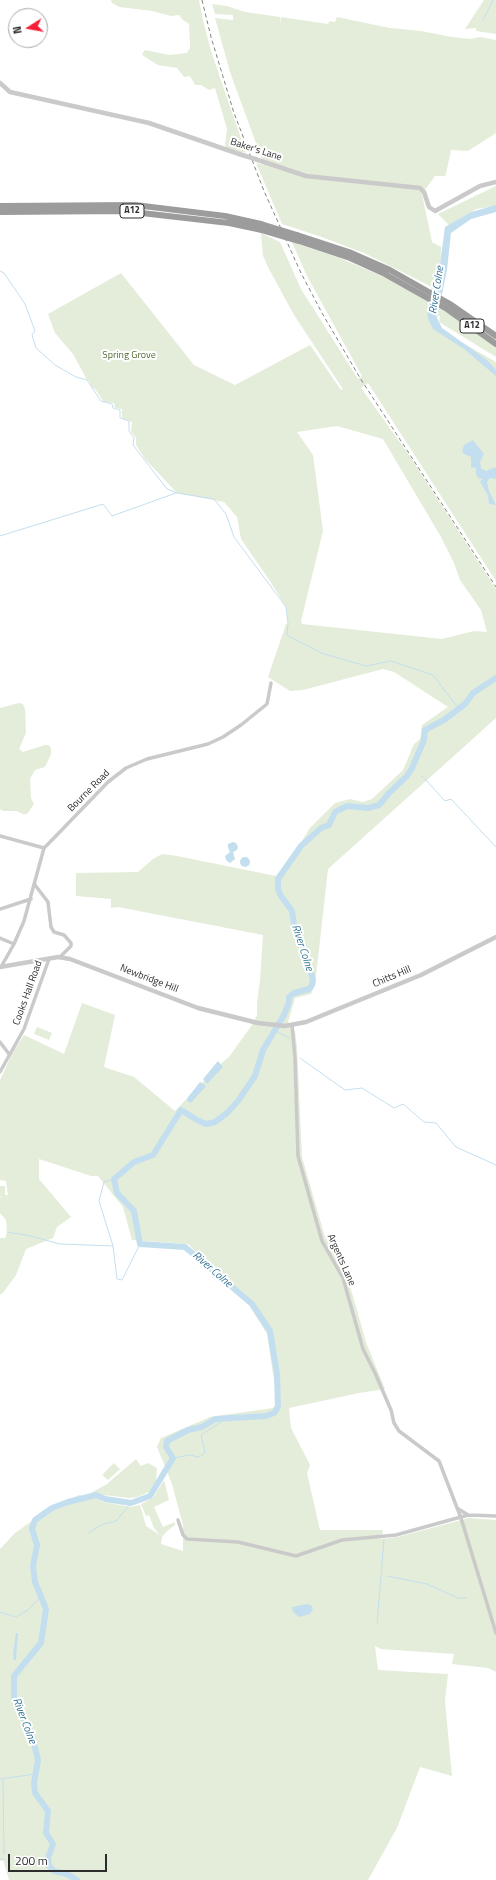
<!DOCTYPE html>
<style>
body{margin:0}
#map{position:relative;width:496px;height:1880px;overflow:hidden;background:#fff;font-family:"Titillium Web",sans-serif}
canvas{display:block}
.north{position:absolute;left:8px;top:8px;width:40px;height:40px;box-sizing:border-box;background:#fff;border:1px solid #ababab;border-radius:50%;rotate:259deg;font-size:11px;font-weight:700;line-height:16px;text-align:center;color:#2d2d2d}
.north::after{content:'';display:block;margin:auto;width:14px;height:18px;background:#f61e36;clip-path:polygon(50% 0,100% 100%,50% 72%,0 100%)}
.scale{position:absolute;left:8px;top:1854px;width:99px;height:18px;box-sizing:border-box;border:2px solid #2d2d2d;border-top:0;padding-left:5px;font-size:12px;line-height:14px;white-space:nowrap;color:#2d2d2d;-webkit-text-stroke:3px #fff;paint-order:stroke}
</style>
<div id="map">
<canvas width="496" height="1880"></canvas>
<div class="north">N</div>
<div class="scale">200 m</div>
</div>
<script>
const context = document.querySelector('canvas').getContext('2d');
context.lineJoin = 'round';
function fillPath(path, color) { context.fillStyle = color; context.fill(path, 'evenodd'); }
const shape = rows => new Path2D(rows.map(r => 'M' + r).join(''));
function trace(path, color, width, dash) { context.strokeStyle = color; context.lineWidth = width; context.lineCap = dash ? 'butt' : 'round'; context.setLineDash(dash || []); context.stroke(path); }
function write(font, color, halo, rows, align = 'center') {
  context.font = font + ' "Titillium Web",sans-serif'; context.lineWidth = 4; context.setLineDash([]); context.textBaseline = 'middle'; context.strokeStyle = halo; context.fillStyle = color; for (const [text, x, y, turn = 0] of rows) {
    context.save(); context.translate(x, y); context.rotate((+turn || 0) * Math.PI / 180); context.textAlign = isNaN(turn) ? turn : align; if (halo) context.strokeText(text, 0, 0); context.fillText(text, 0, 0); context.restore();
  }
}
fillPath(shape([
 [111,0,199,0,203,20,211,51,246,153,226,149,225,144,227,129,215,88,209,90,201,85,195,85,190,76,184,77,177,68,158,65,145,57,142,54,145,50,169,55,187,53,190,48,189,24,183,20,179,15,171,16,152,11,119,7,112,3],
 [484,0,496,0,496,34,476,31,476,28,465,29],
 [212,4,227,6,245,12,280,17,281,24,281,17,328,24,330,21,335,22,337,17,390,28,421,31,452,37,470,39,480,37,496,40,496,133,468,151,451,150,446,174,445,176,435,176,422,194,432,242,441,247,440,279,430,324,496,362,496,581,368,383,361,388,409,455,496,589,496,718,328,869,315,985,311,994,295,998,288,1022,295,1031,297,1047,302,1157,325,1237,348,1279,366,1342,385,1389,359,1393,289,1408,291,1428,310,1465,307,1473,320,1530,383,1530,381,1539,398,1537,469,1518,496,1520,496,1672,488,1668,452,1664,454,1654,381,1649,375,1646,378,1670,448,1674,445,1701,452,1776,420,1767,397,1828,368,1880,9,1880,3,1860,0,1861,0,1549,15,1533,47,1510,79,1495,86,1498,96,1498,103,1502,131,1507,140,1505,146,1526,160,1535,154,1528,149,1515,146,1516,141,1504,153,1498,164,1480,169,1500,154,1507,163,1527,175,1522,175,1525,167,1531,162,1537,161,1544,183,1551,183,1525,172,1484,157,1447,161,1438,210,1417,273,1408,275,1405,275,1387,267,1334,249,1305,188,1244,132,1240,123,1207,98,1176,91,1176,39,1159,39,1179,71,1217,57,1227,53,1238,26,1249,16,1275,2,1294,0,1294,0,1238,5,1238,7,1232,6,1220,0,1213,0,1197,3,1196,0,1196,0,1186,5,1186,5,1195,8,1195,6,1181,0,1180,0,1080,13,1052,24,1035,64,1054,82,1003,115,1015,104,1067,134,1077,175,1111,218,1066,229,1057,252,1025,257,1015,257,1003,260,980,263,935,118,907,111,908,111,899,76,896,76,873,138,872,153,859,162,854,177,856,276,876,302,841,309,829,335,803,350,799,363,802,372,799,403,770,414,744,420,739,422,725,448,707,394,672,383,669,303,690,290,691,268,677,286,624,288,624,287,615,286,607,270,581,241,539,237,517,224,502,177,493,145,459,136,445,136,438,131,432,132,422,122,418,122,409,115,408,114,403,104,402,95,389,90,386,90,382,87,380,73,354,55,333,48,314,121,273,194,365,235,385,310,345,341,390,343,389,294,315,269,269,263,256,261,233,280,242,301,289,358,379,362,376,307,276,292,242,340,258,386,278,425,299,432,287,364,253,319,236,282,224,256,163,264,165,230,72,215,18,233,20,233,15,215,14],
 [337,426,383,439,441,537,454,563,460,580,481,610,487,632,474,631,442,639,302,624,301,621,323,531,313,455,297,432],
 [496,186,496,206,476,209,449,225,438,214],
 [439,307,496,346,496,357,439,322,440,316,437,315],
 [19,703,23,704,25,709,26,733,19,749,23,752,45,745,49,745,51,749,51,754,45,767,35,770,30,779,31,798,34,804,27,814,23,814,16,811,3,811,0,809,0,708],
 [37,1027,52,1033,49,1040,34,1034],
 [136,1459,141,1466,148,1463,157,1468,156,1481,149,1492,137,1497,130,1498,103,1495,98,1493,89,1494,107,1484],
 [114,1463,120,1469,108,1480,102,1475]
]), '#e4edd9');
fillPath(shape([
 [496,205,496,212,471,219,451,233,447,270,437,318,442,328,487,360,496,370,496,376,464,349,433,329,428,319,427,310,440,264,445,227,471,212],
 [473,440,484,454,480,462,481,468,486,471,496,467,496,479,490,478,487,482,489,491,496,505,489,504,488,495,480,482,483,478,479,479,476,474,476,468,471,467,471,457,464,454,462,451,464,445],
 [233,842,236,843,238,847,237,850,233,852,235,859,230,863,226,860,225,856,230,852,228,848,228,844],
 '240 862a5 5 0 1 1 10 0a5 5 0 1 1-10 0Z',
 [218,1061,223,1067,207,1084,203,1079],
 [200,1082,206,1086,191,1103,187,1101,188,1097],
 [307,1604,311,1605,313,1609,310,1614,299,1617,293,1612,292,1607],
 [16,1633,18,1633,16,1660,14,1660,13,1654]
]), '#c3dfef');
trace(shape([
 [483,20,493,0],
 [0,271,4,273,25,304,35,331,32,335,36,348,55,365,76,377,87,380,101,401,112,404,113,408,120,410,120,418,129,421,129,431,134,438,133,445,167,489,177,493,214,499,226,514,234,537,286,607,288,624,287,635,321,653,366,666,391,661,433,675,459,709],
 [0,536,103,504,112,516,176,493],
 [421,776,423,777],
 [425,779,445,801,451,799,496,847],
 [276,1031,289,1038],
 [300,1058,345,1090,362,1088,394,1108,403,1104,424,1122,436,1123,456,1147,496,1165],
 [114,1179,104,1182,99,1201,113,1246,117,1279,122,1280,140,1244],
 [7,1232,31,1236,60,1244,113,1246],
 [173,1458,190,1455,198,1457,203,1455,205,1452,201,1435,227,1418],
 [88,1533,103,1524,116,1521,131,1503],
 [387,1576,427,1584,458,1598,466,1598],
 [0,1612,16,1617,28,1610,41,1596],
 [377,1623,384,1539],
 [0,1779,36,1774],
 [3,1780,4,1854],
 [0,1859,4,1859]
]), '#c3dfef', 1);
trace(shape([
 [77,1880,67,1874,54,1871,49,1866,48,1858,53,1844,46,1833,48,1811,35,1793,34,1783,38,1760,31,1732,17,1708,14,1697,14,1676,41,1643,46,1609,35,1582,33,1566,37,1545,32,1529,35,1520,52,1508,68,1502,96,1495,105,1499,131,1503,150,1496,173,1458,166,1447,167,1441,188,1430,202,1427,215,1419,266,1416,274,1413,278,1407,277,1374,270,1331,252,1304,185,1247,140,1244,134,1211,117,1193,114,1179,134,1162,153,1155,181,1110,197,1120,206,1124,215,1122,227,1113,238,1101,255,1076,263,1050,284,1015,289,1002,289,997,294,993,309,989,312,985,313,980,311,973,305,961,304,946,295,931,292,911,281,896,278,889,278,879,301,846,321,828,329,825,335,812,347,806,368,808,379,805,390,792,407,776,412,768,424,740,425,730,444,720,465,704,473,693,496,678]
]), '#c3dfef', 6);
trace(shape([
 [0,836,44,848],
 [35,885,48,902,51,927,54,932,64,935,71,943,71,946,60,957],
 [0,909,31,899],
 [0,938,14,944],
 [1,967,14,944,24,921,44,848,53,839,108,782,126,768,147,759,208,744,223,737,241,725,267,704,271,683],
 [292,1025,295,1058,298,1156,322,1241,343,1278,363,1349,375,1373,391,1410,394,1423,399,1431,439,1461,461,1518,496,1633],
 [0,1042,9,1054],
 [0,1072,24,1029,49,959],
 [457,1508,468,1515],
 [178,1520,183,1535,187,1539,238,1542,296,1556,342,1540,396,1535,468,1515,496,1516]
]), '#cacaca', 3.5);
trace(shape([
 [0,83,10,92,149,123,239,154],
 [255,159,306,176,420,188,424,192,429,207,435,211,480,186,496,182],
 [0,967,58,957,70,959,198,1008,258,1023,285,1026,306,1022,421,975,496,937]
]), '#cacaca', 4.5);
trace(shape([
 [0,206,135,205,225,216,261,224],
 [0,212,124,211,229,223,262,230],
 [297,235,349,252,390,270,450,304,496,336],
 [299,241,350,258,383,273,447,309,496,344]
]), '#9c9c9c', 6);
trace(shape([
 [202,0,211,37,234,113,264,191,301,273,322,313,360,378,496,587]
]), '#828282', 1, [4, 3]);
trace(shape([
 [239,154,255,159]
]), '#cacaca', 4.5);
trace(shape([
 [261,224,297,235],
 [262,230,299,241]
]), '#9c9c9c', 6);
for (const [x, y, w] of [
 [132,211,24],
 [472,326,24]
]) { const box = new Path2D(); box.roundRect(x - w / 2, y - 7, w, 14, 3); context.fillStyle = '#fff'; context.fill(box); trace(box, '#2d2d2d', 1); }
write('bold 9px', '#2d2d2d', null, [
 ["A12",132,211],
 ["A12",472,326]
]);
write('10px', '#2d2d2d', '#fff', [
 ["Baker's Lane",256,150,18],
 ["Bourne Road",89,791,-45],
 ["Chitts Hill",392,977,-23],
 ["Newbridge Hill",149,979,21],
 ["Cooks Hall Road",28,993,-70],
 ["Argents Lane",341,1260,66]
]);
write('10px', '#526d37', '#fff', [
 ["Spring Grove",129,356]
]);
write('italic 11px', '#347597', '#fff', [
 ["River Colne",437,290,-81],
 ["River Colne",302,948,72],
 ["River Colne",212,1270,41],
 ["River Colne",24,1721,69]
]);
</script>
